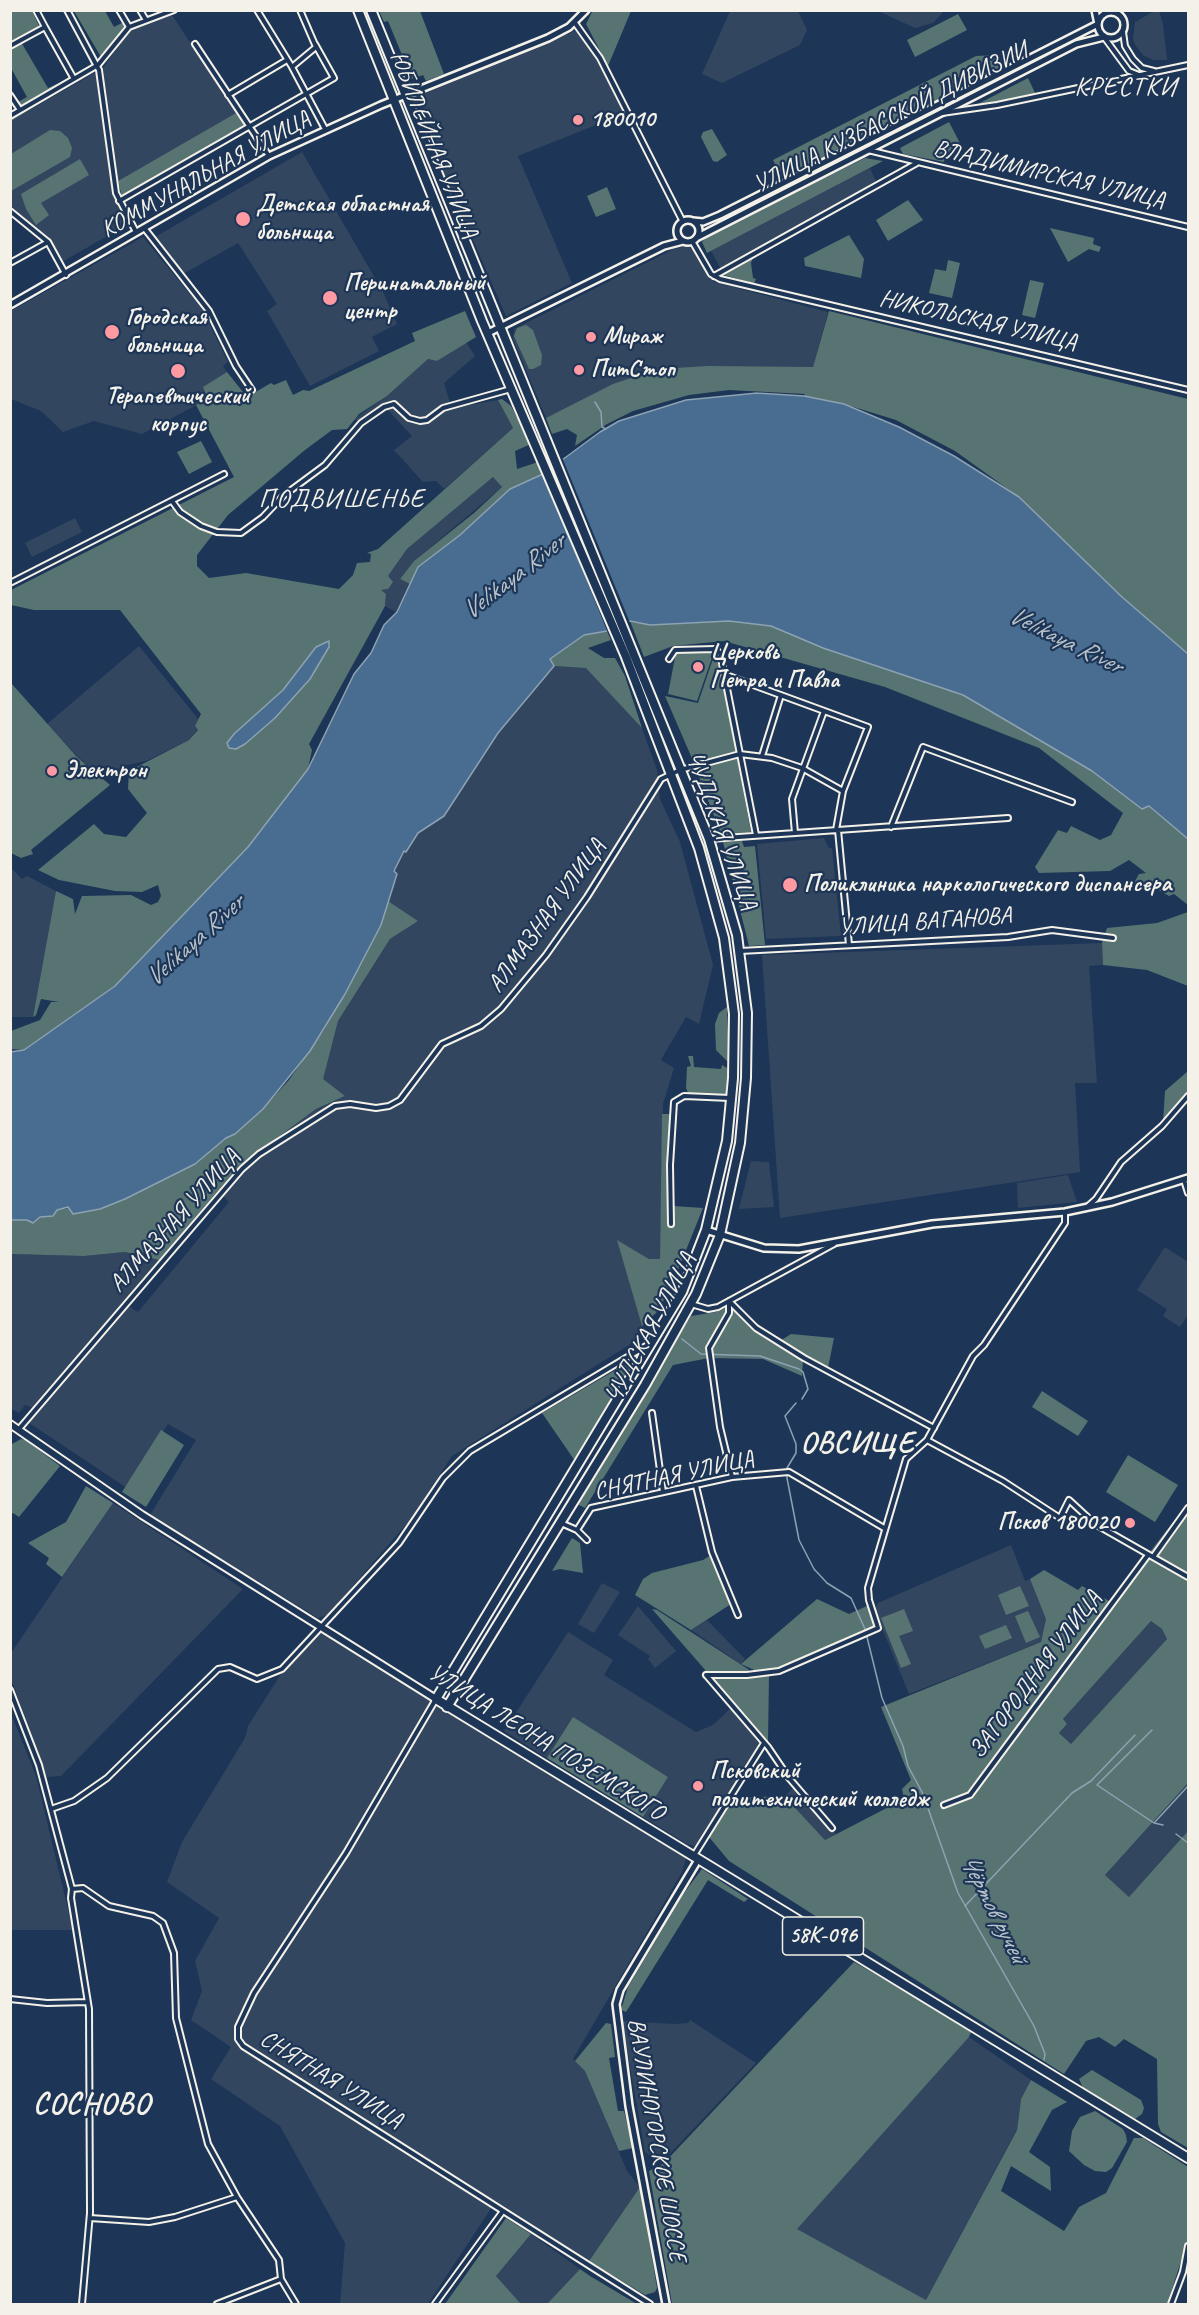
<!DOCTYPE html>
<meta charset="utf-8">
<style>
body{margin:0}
#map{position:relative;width:1199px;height:2315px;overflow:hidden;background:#1d3557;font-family:Caveat,sans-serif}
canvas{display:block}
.frame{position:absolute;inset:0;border:12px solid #f4f1e8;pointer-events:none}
</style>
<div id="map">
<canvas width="1199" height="2315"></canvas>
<div class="frame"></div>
</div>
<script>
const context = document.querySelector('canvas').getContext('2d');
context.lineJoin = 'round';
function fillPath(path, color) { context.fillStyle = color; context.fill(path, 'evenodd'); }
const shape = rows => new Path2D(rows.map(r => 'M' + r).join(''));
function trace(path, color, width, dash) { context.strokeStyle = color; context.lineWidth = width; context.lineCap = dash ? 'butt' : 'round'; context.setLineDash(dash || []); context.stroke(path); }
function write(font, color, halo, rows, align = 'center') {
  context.font = font + ' Caveat,sans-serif'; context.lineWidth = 4.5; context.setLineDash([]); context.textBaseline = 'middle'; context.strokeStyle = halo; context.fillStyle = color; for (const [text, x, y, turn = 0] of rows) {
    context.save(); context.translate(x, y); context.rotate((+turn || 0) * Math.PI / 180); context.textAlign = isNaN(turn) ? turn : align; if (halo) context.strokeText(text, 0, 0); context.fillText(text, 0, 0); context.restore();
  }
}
fillPath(shape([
 [1156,10,1159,11,1163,24,1167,60,1154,60,1144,56,1135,45,1133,39,1135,22],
 [730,11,798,11,807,30,800,45,722,83,702,74],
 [878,11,944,11,933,23,915,28],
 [172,15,236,113,118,181,103,68,130,30],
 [575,31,585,37,624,114,518,156,572,283,506,316,412,99],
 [96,72,113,195,128,224,62,262,50,239,11,208,10,121],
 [302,152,383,292,397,324,372,337,379,351,310,386,267,311,277,304,238,243,183,274,155,237],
 [870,168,877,184,721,269,711,251],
 [143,237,202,309,228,362,223,366,227,372,204,387,208,399,142,434,94,421,63,432,41,411,11,399,11,311],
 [687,246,696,251,714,282,828,312,813,367,564,411,546,418,513,339,514,329,674,249],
 [466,342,475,356,444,383,450,403,447,409,498,400,513,428,444,489,436,481,423,482,394,450,412,436,388,410,366,424,364,420,353,420,387,396,428,359,437,361],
 [493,477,502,487,414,561,400,579,410,584,396,612,385,606,386,594,380,590,388,589,388,576,407,549],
 [75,518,82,532,32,557,25,543],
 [139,646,199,720,195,726,198,729,189,740,146,761,123,766,104,779,78,757,47,724],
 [554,666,586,667,642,728,657,770,660,799,680,842,713,965,699,1024,686,1017,661,1060,674,1068,663,1104,660,1259,649,1259,618,1241,645,1335,452,1456,409,1521,328,1615,318,1618,150,1515,196,1440,168,1424,127,1488,26,1421,127,1305,138,1312,229,1202,218,1191,239,1166,316,1109,344,1097,322,1079,338,1021,390,939,418,921,388,901,397,874,394,872,404,851,407,852,418,833,444,816,498,733],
 [824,838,829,848,832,848,841,936,766,939,757,844],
 [10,867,22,879,27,876,56,891,33,1017,11,1017],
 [1102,943,1103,965,1089,966,1097,1083,1075,1083,1080,1172,780,1218,762,955],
 [751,1161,769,1162,774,1207,739,1209],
 [1068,1175,1077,1202,1018,1208,1017,1183],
 [1165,1247,1188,1262,1188,1315,1180,1327,1163,1316,1167,1309,1137,1290],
 [125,1252,159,1260,33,1408,25,1405,19,1413,11,1409,10,1254,84,1256],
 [113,1503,243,1589,61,1776,47,1777,11,1679,11,1653],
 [1011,1545,1025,1581,1030,1579,1046,1619,1041,1642,909,1694,875,1611,878,1603],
 [602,1583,620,1592,594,1633,578,1624],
 [638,1606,676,1651,655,1668,648,1659,650,1656,618,1635],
 [707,1620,745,1659,741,1664,691,1630],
 [1152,1620,1162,1629,1167,1639,1071,1744,1059,1733,1067,1724,1062,1720],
 [321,1631,687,1855,682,1872,573,2059,585,2071,627,2171,640,2187,589,2261,496,2201,428,2304,340,2304,345,2243,280,2126,211,2079,231,2047,191,2020,202,1991,195,1961,219,1918,167,1882,182,1842,245,1738,248,1726,281,1674],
 [568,1632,613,1660,604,1675,696,1732,713,1725,731,1708,759,1743,729,1795,732,1798,709,1837,694,1846,687,1844,643,1817,668,1777,573,1718,547,1758,504,1731],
 [10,1711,36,1776,73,1930,11,1930],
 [1188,1783,1188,1831,1129,1897,1105,1875],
 [795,1787,836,1834,825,1840,784,1796],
 [690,2020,756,2063,661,2163,645,2152,622,2021,674,2024,688,2023],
 [969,2037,1031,2080,1021,2099,1017,2129,926,2300,796,2229],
 [531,2234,580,2269,547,2304,521,2304,496,2276]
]), '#33465f');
fillPath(shape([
 [593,10,631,11,608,66,586,24],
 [10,11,32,11,39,26,11,43],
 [74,11,105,11,114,27,124,22,126,26,101,57],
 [379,11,420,11,444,74,426,81,423,75,412,79,388,21,384,22],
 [958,14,967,30,915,57,907,40],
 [21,42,48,88,57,84,61,90,11,121,11,118,23,110,18,102,27,97,11,68,10,48],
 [998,55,1005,69,783,180,773,160,976,56],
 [1028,78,1036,95,974,106],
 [236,113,246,127,122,197,118,181],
 [949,122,962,147,946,153,944,162,903,154,900,148],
 [712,129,727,155,717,162,713,161,701,137,703,132],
 [50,130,60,131,68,138,72,148,70,157,11,191,11,154],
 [865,158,883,161,707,253,702,242,707,236],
 [80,159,89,175,41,203,49,215,36,225,26,209,21,194],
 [607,187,616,209,596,217,587,196],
 [908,200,923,220,888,241,876,220],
 [1050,228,1094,238,1093,244,1101,247,1099,252,1089,249,1068,262],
 [849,235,864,259,861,278,805,266,804,258],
 [754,256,751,263,753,278,756,279,754,284,724,275,724,272],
 [948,260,960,263,952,298,929,293,935,269,946,271],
 [1030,280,1044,283,1035,318,1022,315],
 [465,311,476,337,437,361,428,359,387,396,359,414,347,429,332,430,305,450,228,515,197,555,197,566,209,578,246,573,339,589,353,575,357,563,370,562,371,554,367,553,378,549,513,428,498,400,502,399,511,406,531,444,515,451,517,469,538,462,543,474,510,489,460,535,418,567,410,584,400,579,414,561,474,513,502,487,493,477,407,549,388,576,393,582,388,589,381,590,386,594,385,606,378,619,309,744,312,750,308,769,284,803,248,847,115,986,24,1050,11,1049,11,1031,40,1020,51,1002,59,1002,41,999,36,1015,33,1017,56,891,73,899,75,914,82,896,131,895,151,905,158,902,161,896,158,885,142,892,115,891,59,880,38,870,94,824,104,834,126,837,147,813,128,789,129,771,189,740,198,730,195,726,201,714,120,610,34,610,11,605,11,590,234,477,196,405,208,399,203,387,227,372,247,397,271,383,274,385,286,380,293,395,303,390,309,391,415,341,412,333],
 [829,311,1188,399,1188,654,1122,597,1019,497,955,451,896,420,844,404,804,396,805,394,729,390,689,395,633,411,607,424,575,446,577,435,567,429,552,434,546,418,613,384,658,369,708,366,813,367],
 [526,325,533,330,542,355,541,365,533,369,529,369,514,336,517,328],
 [201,441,212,462,189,474,177,452],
 [630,621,650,625,729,621,771,626,823,648,963,695,1092,771,1142,809,1148,806,1188,839,1188,905,1174,894,1169,896,1152,886,1145,889,1133,885,1139,874,1146,873,1129,860,1110,871,1039,873,1035,867,1058,830,1067,833,1071,826,1100,840,1111,835,1123,813,1039,748,885,687,724,641,673,646,644,657],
 [607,631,611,640,588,648,604,658,615,658,625,676,642,728,586,668,554,666,549,659,584,635],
 [701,651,714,652,697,701,668,694,676,652,700,653],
 [715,653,721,656,739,752,694,763,665,696,698,703],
 [11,683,77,757,110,785,31,850,33,854,21,858,11,853],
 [737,758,751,832,721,834,696,769],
 [742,841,744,847,755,846,765,945,749,946,723,842],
 [388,901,418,921,390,939,338,1021,323,1079,345,1096,316,1109,239,1166,159,1260,125,1252,84,1256,11,1254,10,1220,53,1216,57,1210,125,1199,195,1164,226,1138,235,1134,263,1109,289,1080,324,1030,381,925],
 [1188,912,1188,986,1147,970,1103,965,1102,943,1107,928,1157,923],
 [727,1007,729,1059,727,1061,716,1050,715,1024,719,1013],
 [688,1056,693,1056,694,1067,721,1069,722,1065,729,1069,728,1096,689,1095,686,1088,687,1067,691,1066],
 [1188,1071,1188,1093,1163,1122,1165,1091],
 [662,1114,671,1114,668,1180,673,1206,703,1208,670,1290,656,1313,642,1326,617,1240,649,1259,660,1259],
 [732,1306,752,1328,803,1361,802,1376,763,1359,709,1358,673,1365,585,1508,577,1504,691,1316,716,1312],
 [791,1334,834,1338,828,1368,780,1341],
 [626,1364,633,1368,575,1461,542,1413],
 [1042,1391,1088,1421,1078,1436,1032,1407],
 [161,1430,184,1445,146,1507,122,1492],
 [21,1439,26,1440,60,1466,19,1517,13,1513,11,1514,10,1445],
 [1128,1455,1178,1485,1155,1522,1106,1492],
 [86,1486,113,1503,62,1577,46,1564,49,1558,28,1543,66,1522],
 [1188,1503,1188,1783,1105,1875,1129,1897,1188,1831,1188,2148,1161,2132,1158,2124,1157,2059,1124,2039,1115,2047,1099,2037,1086,2041,1064,2074,729,1861,709,1837,732,1798,784,1796,825,1840,904,1799,902,1789,911,1780,881,1707,1041,1642,1046,1619,1030,1579,1044,1570,1078,1590,1082,1586,1111,1602],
 [1151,1621,1162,1629,1167,1639,1071,1744,1059,1733,1067,1724,1063,1719],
 [572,1538,580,1543,583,1573,560,1569,552,1571],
 [711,1555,731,1604,691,1630,635,1595,643,1579,652,1573,703,1560],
 [1020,1586,1029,1606,1006,1615,998,1595],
 [817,1599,849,1614,867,1606,875,1627,779,1670,761,1673,741,1664],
 [652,1609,657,1610,748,1669,752,1677,769,1676,768,1742],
 [904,1609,913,1631,899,1636,911,1664,901,1668,881,1618],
 [1028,1611,1040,1637,1026,1643,1015,1616],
 [1006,1625,1012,1638,985,1649,979,1636],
 [573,1717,668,1777,643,1817,547,1758],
 [702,1869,748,1899,744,1902,708,1880,626,2012,621,2010,628,1987,684,1893],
 [854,1962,972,2030,969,2037,797,2229,926,2300,1017,2130,1021,2099,1031,2080,1067,2102,1052,2110,1029,2152,1050,2167,1051,2191,1011,2166,1001,2191,1064,2231,1079,2207,1106,2193,1134,2138,1143,2138,1188,2167,1188,2240,1167,2304,672,2304,649,2171,664,2163],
 [606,2023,611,2024,615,2057,609,2058,618,2111,624,2111,633,2148,619,2151,585,2071,575,2061],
 [1092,2070,1141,2100,1144,2108,1142,2114,1135,2119,1083,2088,1079,2079],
 [1095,2111,1123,2129,1126,2135,1127,2142,1112,2168,1106,2172,1095,2171,1084,2165,1069,2151,1072,2131,1080,2117],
 [640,2187,657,2288,655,2292,645,2295,589,2261],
 [506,2218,531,2234,496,2276,521,2304,445,2304],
 [580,2269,590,2276,637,2304,547,2304]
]), '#587472');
const water = shape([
 [757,393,804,396,844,404,899,427,954,456,1019,497,1122,597,1188,654,1188,839,1149,806,1142,809,1092,771,963,695,823,648,771,626,729,621,650,625,630,621,607,631,584,635,550,659,554,666,498,733,444,816,418,833,406,852,404,851,394,871,397,874,381,925,345,994,310,1051,263,1109,235,1134,226,1138,195,1164,125,1199,100,1209,73,1214,68,1207,57,1210,53,1216,40,1217,33,1223,27,1220,11,1220,10,1052,24,1050,115,986,248,847,308,769,354,674,371,653,384,625,397,612,418,567,460,535,510,489,543,474,600,432,619,421,686,400,757,393],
 [329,641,329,647,310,679,275,718,245,744,236,749,229,748,227,743,234,734,283,690,316,647,329,641]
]);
fillPath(water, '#496d90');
trace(water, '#8da2b3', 1.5);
fillPath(shape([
 [562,457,631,625,608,633,542,471]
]), '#1d3557');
trace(shape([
 [595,402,601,412,602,427,606,429],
 [682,1339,701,1354,760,1356,799,1369,803,1372,808,1389,802,1399],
 [796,1403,785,1416,796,1444,796,1453,787,1468,787,1478,799,1540,814,1569,827,1583,851,1598,865,1629],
 [867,1637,882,1698,903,1746,908,1766,923,1794,958,1893,1034,2026,1045,2054,1044,2060],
 [1152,1730,1097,1785,1154,1823,1163,1825],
 [1154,1823,1188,1786],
 [1176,1834,1188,1843],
 [965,1906,1072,1793,1091,1781,1135,1735]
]), '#8da2b3', 1.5);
const street = shape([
 [67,10,99,70,116,193,136,232],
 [119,10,129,27],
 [140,10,146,20],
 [257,10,292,67],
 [300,10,316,47,292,67,325,129],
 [575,23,600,58,683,222],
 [45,27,74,79],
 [1123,32,1125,46,1133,59,1142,68,1154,71],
 [1104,37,1129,71,1139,75],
 [195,44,269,156],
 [10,46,45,27,36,10],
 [10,95,20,110],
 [228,95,287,60],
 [942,113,997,105,1188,65],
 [10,116,98,65,129,27,174,10],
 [868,150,1188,227],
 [119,201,334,78,315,44],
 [10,211,48,242,66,275],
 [145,229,209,311,236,366,252,390],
 [692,241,711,274,720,279,1188,390],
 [10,263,48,242],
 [714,276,917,163],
 [172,501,180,512,201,526,217,532,241,533,263,517,283,496,325,465,361,423,384,407,394,404,409,418,420,421,427,420,443,408,511,389],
 [10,583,224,474],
 [669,659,675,650,715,649,720,653,756,835],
 [726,675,868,727,843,791,836,830],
 [762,756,781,695],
 [891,827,923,747,1072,802],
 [838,830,849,945],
 [795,833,792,799,824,711],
 [710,839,1008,818],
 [740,951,1008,937,1052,930,1113,938],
 [1184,1180,1188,1193],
 [1086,1208,1096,1199,1121,1162,1162,1126,1188,1096],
 [671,1224,670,1165,674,1102,684,1096,730,1098],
 [729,1301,756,1328,804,1358,934,1428],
 [729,1302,729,1313,709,1348,720,1427,732,1477],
 [691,1304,708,1309,718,1307,834,1244],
 [652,1413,663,1492],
 [19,1429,242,1169,259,1154,335,1106,350,1104,376,1108,389,1106,400,1100,442,1044,481,1026,501,1009,546,955,587,897,661,779,680,770,740,754,772,758,802,768,843,791],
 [927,1440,1003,1481,1060,1518,1069,1500,1095,1524,1188,1577],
 [789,1472,884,1528],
 [696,1486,712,1552,738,1615],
 [561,1523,577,1530,587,1540],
 [577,1530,591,1508,732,1477,789,1472],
 [1153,1557,1188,1508],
 [706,1675,747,1675,779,1671,878,1628,869,1600,868,1588,906,1459,927,1440,973,1356,984,1345,1065,1223,1065,1212],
 [706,1675,768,1747,789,1778,832,1828],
 [10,1690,39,1765,72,1889,71,1898,89,2009,90,2213,82,2304],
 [436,1699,346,1853,254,1993,238,2027,238,2039,243,2046,650,2304],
 [944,1805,970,1795,1148,1555],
 [51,1809,74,1801,107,1778,218,1669,230,1667,257,1679,282,1669,399,1543,443,1478,470,1451,646,1346],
 [693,1857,764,1743],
 [72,1889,83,1888,109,1906,153,1916,163,1923,174,1953,176,2018,208,2144,237,2197,279,2260,281,2279,296,2304],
 [10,1999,47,2003,88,2002],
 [90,2218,149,2222,175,2217,237,2197],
 [217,2304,281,2279],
 [435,2304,503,2211],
 [1171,2304,1183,2272,1188,2246]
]);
const secondary = shape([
 '1098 25a13 13 0 1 1 26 0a13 13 0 1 1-26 0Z',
 '677 231a11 11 0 1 1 22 0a11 11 0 1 1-22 0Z',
 [693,221,703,222,720,215,1098,24,1095,10],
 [696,238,1076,44,1104,37],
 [10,305,269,156,381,105,548,38,569,27,586,10],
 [488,333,664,246,683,241],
 [706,1230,764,1248,799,1249,932,1224,1065,1212,1112,1202,1188,1178],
 [666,2304,629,2106,616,2004,620,1990,698,1860]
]);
const primary = shape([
 [10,1424,142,1515,436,1699]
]);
const highway = shape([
 [358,10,482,321,626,657,699,848,724,938,734,1014,733,1078,727,1141,706,1230,682,1292,436,1699,1188,2158],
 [371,10,709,839,737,935,747,1013,746,1078,740,1143,720,1235,696,1294,645,1385,447,1707]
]);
trace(street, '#f4f1e8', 8);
trace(secondary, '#f4f1e8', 10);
trace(primary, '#f4f1e8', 10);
trace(highway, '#f4f1e8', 12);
trace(street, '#1d3557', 4);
trace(secondary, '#1d3557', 5);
trace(primary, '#1d3557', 6);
trace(highway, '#1d3557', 8);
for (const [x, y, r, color] of [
 [578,120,6,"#ff9aa2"],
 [243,219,8,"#ff9aa2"],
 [330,298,8,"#ff9aa2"],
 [112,332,8,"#ff9aa2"],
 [591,337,6,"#ff9aa2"],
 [579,370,6,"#ff9aa2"],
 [178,371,8,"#ff9aa2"],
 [698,667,6,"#ff9aa2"],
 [52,771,6,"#ff9aa2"],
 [790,885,8,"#ff9aa2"],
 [1130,1523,6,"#ff9aa2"],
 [698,1786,6,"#ff9aa2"]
]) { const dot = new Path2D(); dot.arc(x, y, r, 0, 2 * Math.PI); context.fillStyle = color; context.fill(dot); trace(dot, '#1d3557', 2); }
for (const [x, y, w] of [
 [823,1936,81]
]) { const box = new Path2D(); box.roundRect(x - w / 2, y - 19, w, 38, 4.5); context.fillStyle = '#1d3557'; context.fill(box); trace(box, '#f4f1e8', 1.5); }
write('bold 22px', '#f4f1e8', null, [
 ["58К-096",823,1936]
]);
write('24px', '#f4f1e8', '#1d3557', [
 ["УЛИЦА КУЗБАССКОЙ ДИВИЗИИ",891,118,-27],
 ["ЮБИЛЕЙНАЯ УЛИЦА",433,145,68],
 ["КОММУНАЛЬНАЯ УЛИЦА",206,175,-29],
 ["ВЛАДИМИРСКАЯ УЛИЦА",1049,175,13],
 ["НИКОЛЬСКАЯ УЛИЦА",978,321,13],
 ["ЧУДСКАЯ УЛИЦА",721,831,70],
 ["АЛМАЗНАЯ УЛИЦА",547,916,-54],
 ["УЛИЦА ВАГАНОВА",925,922,-4],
 ["АЛМАЗНАЯ УЛИЦА",175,1221,-48],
 ["ЧУДСКАЯ УЛИЦА",651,1328,-62],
 ["СНЯТНАЯ УЛИЦА",674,1476,-12],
 ["ЗАГОРОДНАЯ УЛИЦА",1036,1675,-53],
 ["УЛИЦА ЛЕОНА ПОЗЕМСКОГО",546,1743,32],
 ["СНЯТНАЯ УЛИЦА",331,2080,32],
 ["ВАУЛИНОГОРСКОЕ ШОССЕ",656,2140,80]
]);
write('bold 24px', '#f4f1e8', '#1d3557', [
 ["180010",590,120],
 ["Детская областная",256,205],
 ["больница",256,233],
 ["Перинатальный",344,284],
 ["центр",344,312],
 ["Городская",126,318],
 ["больница",126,346],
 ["Мираж",603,337],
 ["ПитСтоп",591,370],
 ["Терапевтический",178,397,"center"],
 ["корпус",178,425,"center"],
 ["Церковь",710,653],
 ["Петра и Павла",710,681],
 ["Электрон",64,771],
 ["Поликлиника наркологического диспансера",804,885],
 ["Псков 180020",1118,1523,"right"],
 ["Псковский",710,1772],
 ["политехнический колледж",710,1800]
], 'left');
context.letterSpacing = '1.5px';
write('26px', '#f4f1e8', '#1d3557', [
 ["КРЕСТКИ",1126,88],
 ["ПОДВИШЕНЬЕ",342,500]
]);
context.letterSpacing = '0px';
write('italic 26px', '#b8c3c9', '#1d3557', [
 ["Velikaya River",514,577,-38],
 ["Velikaya River",1065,641,26],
 ["Velikaya River",195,941,-42],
 ["Чёртов ручей",993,1909,63]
]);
context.letterSpacing = '1.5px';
write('bold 30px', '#f4f1e8', '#1d3557', [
 ["ОВСИЩЕ",858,1444],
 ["СОСНОВО",92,2105]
]);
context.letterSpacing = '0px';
</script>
